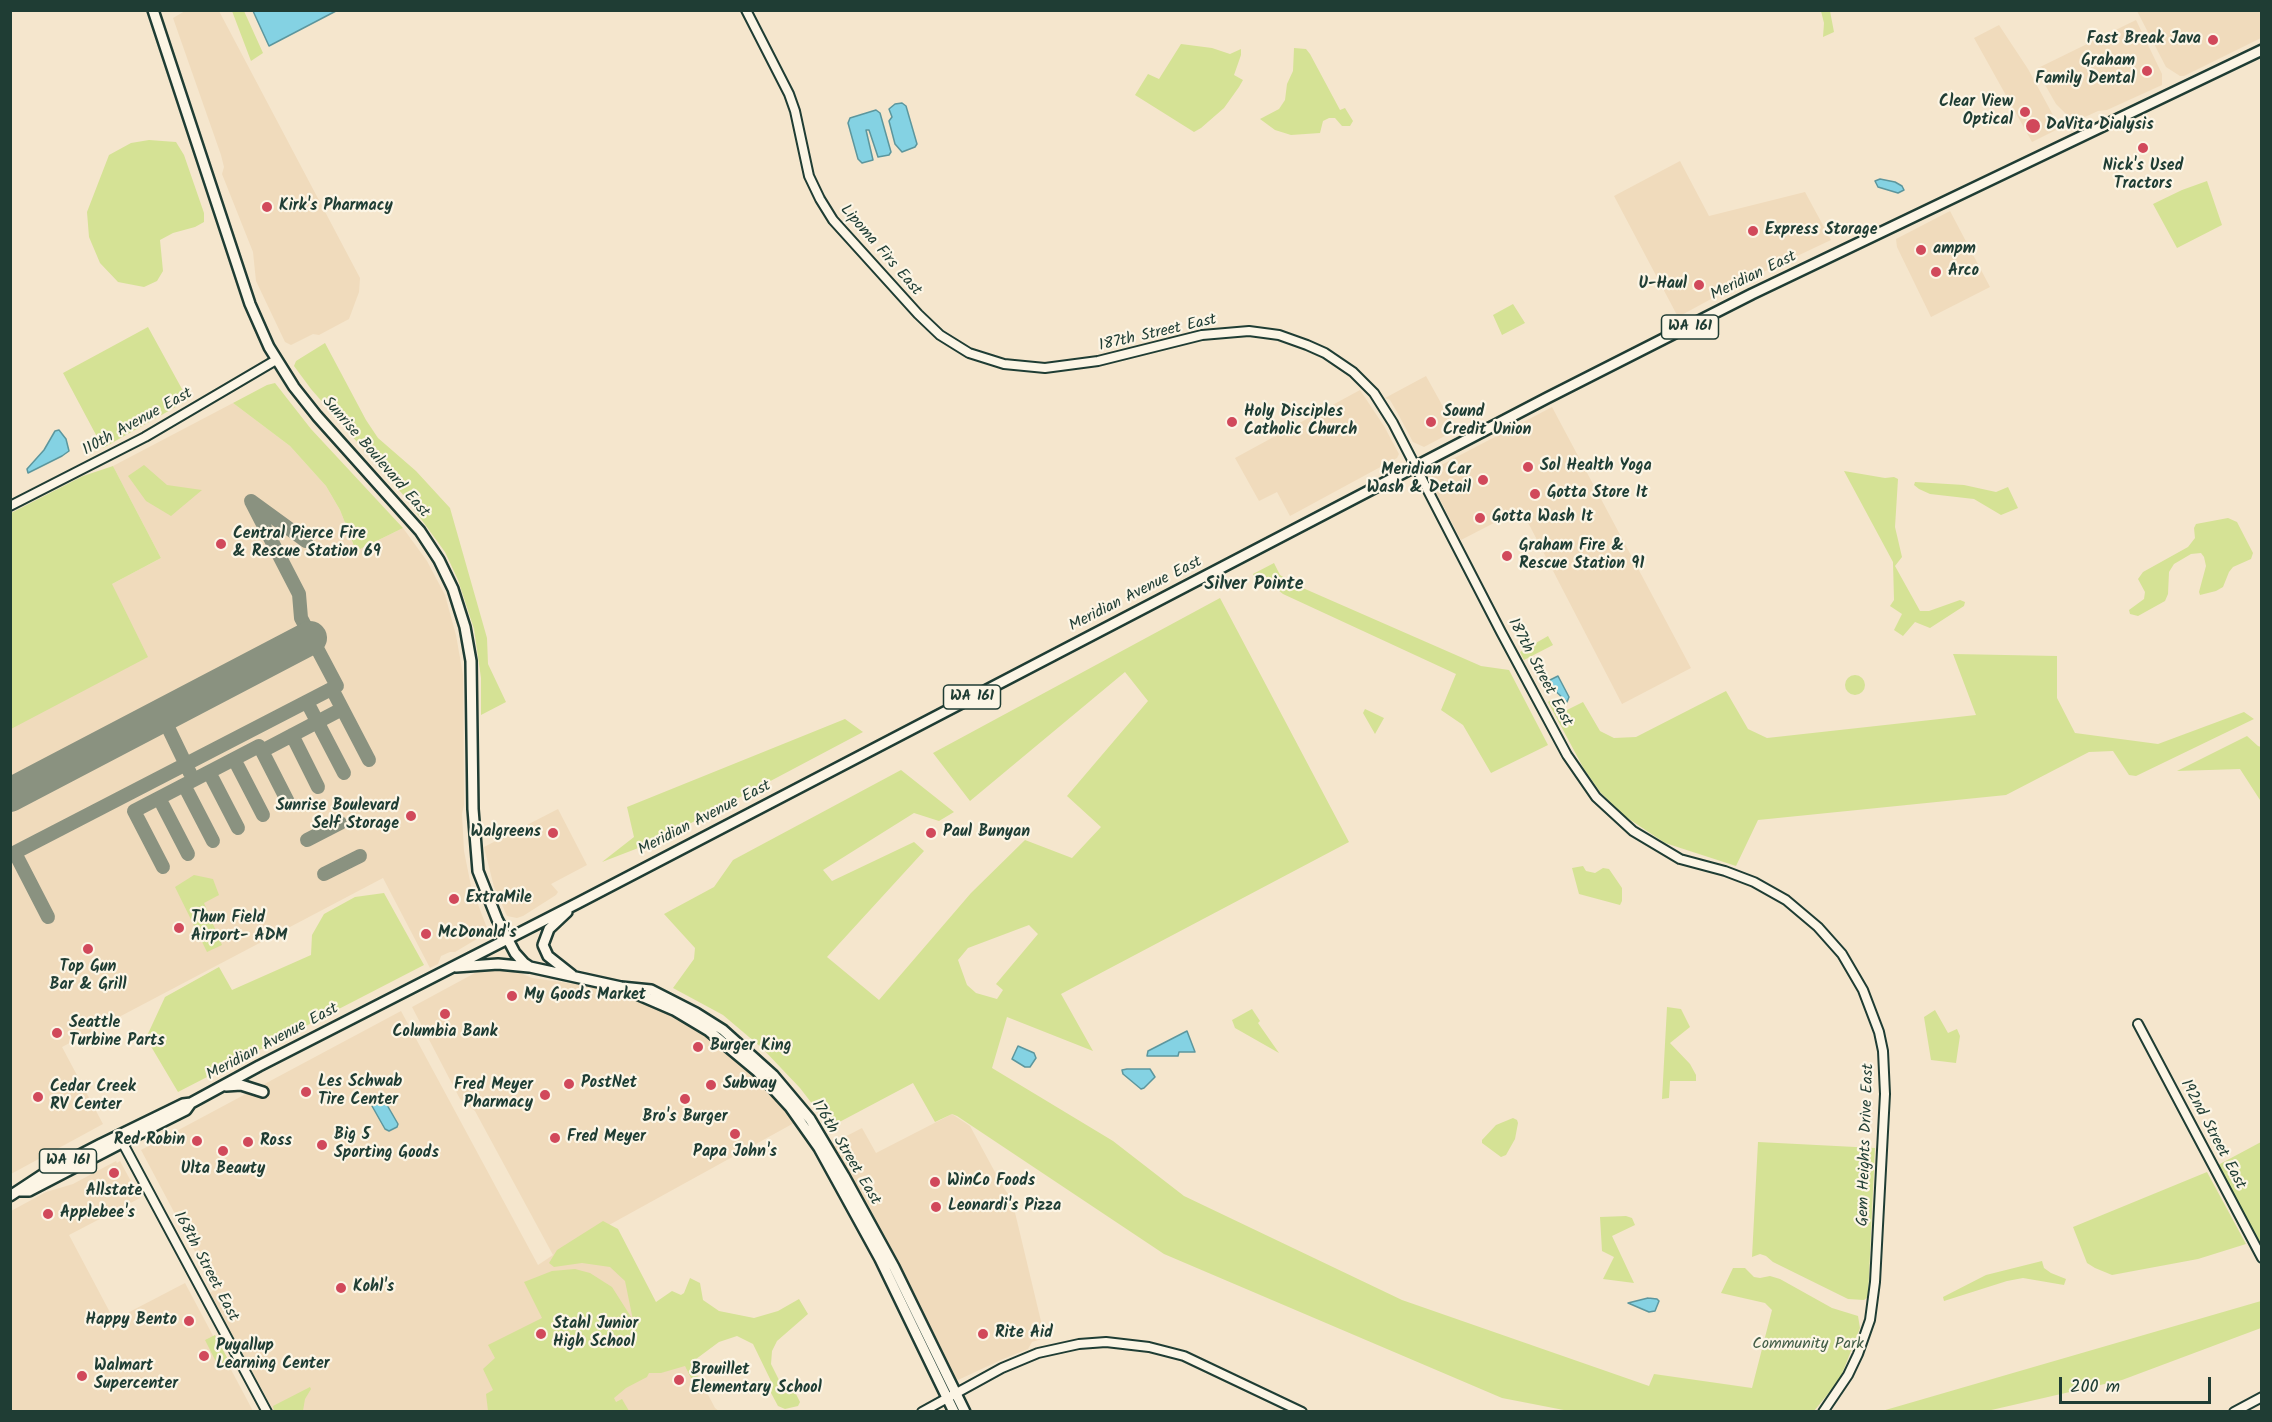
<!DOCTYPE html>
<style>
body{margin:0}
#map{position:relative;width:2272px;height:1422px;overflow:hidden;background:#f5e6cd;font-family:Kalam,sans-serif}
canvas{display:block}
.frame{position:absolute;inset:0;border:12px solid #1f3d34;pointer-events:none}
.scale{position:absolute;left:2059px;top:1377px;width:152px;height:27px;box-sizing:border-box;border:3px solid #1f3d34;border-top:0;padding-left:8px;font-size:18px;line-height:21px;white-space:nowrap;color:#1f3d34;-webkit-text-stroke:4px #fcf5e5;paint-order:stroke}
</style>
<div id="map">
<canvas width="2272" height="1422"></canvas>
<div class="frame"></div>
<div class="scale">200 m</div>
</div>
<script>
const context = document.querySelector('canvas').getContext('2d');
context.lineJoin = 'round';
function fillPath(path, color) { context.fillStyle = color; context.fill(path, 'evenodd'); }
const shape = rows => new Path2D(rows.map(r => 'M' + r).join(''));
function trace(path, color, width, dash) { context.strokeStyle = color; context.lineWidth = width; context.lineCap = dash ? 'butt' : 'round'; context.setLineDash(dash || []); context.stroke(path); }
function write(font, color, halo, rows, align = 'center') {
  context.font = font + ' Kalam,sans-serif'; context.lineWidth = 4.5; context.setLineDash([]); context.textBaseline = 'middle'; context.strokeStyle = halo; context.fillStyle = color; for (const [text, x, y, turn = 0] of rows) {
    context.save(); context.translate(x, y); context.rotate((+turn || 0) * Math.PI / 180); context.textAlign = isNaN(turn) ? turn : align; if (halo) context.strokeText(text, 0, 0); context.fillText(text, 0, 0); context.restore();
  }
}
fillPath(shape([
 [185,11,219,11,360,278,359,292,349,319,319,335,313,334,291,345,285,342,256,281,253,252,222,174,224,167,221,155,173,18],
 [2137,11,2260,11,2261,38,2184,76,2180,76,2166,67],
 [2136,20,2162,74,2162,85,2107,110,2098,111,2074,122,2056,104,2036,69],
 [1999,25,2028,69,2060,128,2032,142,1974,38],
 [1680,161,1709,216,1805,192,1831,240,1744,281,1678,317,1614,196],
 [1950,211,1990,287,1931,317,1897,247,1896,239],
 [1426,376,1456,430,1424,447,1413,442,1397,412,1390,400,1385,398],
 [1360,390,1384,426,1399,454,1397,458,1290,516,1277,492,1259,501,1235,458],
 [233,403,290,446,326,486,340,510,356,551,403,528,427,561,445,595,456,635,463,675,464,805,462,814,464,851,471,886,487,928,487,933,455,952,450,952,441,956,438,964,430,968,383,878,62,1047,103,1124,11,1174,11,729,112,584,161,558,113,466],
 [1552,407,1691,668,1622,704,1521,509,1461,540,1426,473],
 [558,809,587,865,551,884,558,892,556,895,523,916,517,918,507,916,494,887,484,847],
 [486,967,508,968,532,978,596,987,641,1000,672,1014,714,1041,747,1068,775,1099,794,1123,609,1225,691,1362,715,1408,720,1412,267,1411,272,1408,210,1293,215,1289,141,1150,401,1011,538,1265,553,1255,475,1111,460,1099,412,1007],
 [952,1114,970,1126,1002,1185,1012,1200,1045,1338,1032,1342,1028,1349,1003,1359,958,1380,952,1375,903,1272,831,1144,862,1128,876,1153],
 [116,1161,117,1163,120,1161,140,1198,69,1235,114,1320,185,1283,253,1411,11,1412,11,1211,46,1192,73,1184]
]), '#f0dbbc');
fillPath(shape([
 [232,11,244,11,263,53,251,61],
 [1821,11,1830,11,1834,32,1823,37,1824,23],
 [1181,44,1212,48,1230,54,1241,49,1241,55,1234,75,1243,80,1239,87,1224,108,1201,128,1194,132,1135,95,1148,74,1159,79],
 [1294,48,1306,49,1310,54,1340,110,1345,108,1353,121,1350,126,1342,126,1335,118,1329,118,1323,121,1320,133,1291,135,1275,130,1260,119,1279,109,1285,100,1287,84,1293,71],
 [149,140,176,142,184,155,204,213,204,222,195,227,173,233,160,240,163,271,157,281,144,287,118,282,100,263,89,237,87,212,109,155,131,143],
 [2207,181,2222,225,2177,248,2153,204,2182,190],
 [1513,304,1525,323,1502,335,1493,315],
 [148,327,188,400,103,448,63,373],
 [325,343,366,420,378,438,416,471,450,508,487,638,488,664,506,702,481,715,481,678,474,629,458,580,445,552,405,497,311,389,294,366,296,361],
 [275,383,311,429,403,528,356,551,340,510,326,486,290,446,233,403,267,385],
 [144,465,167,485,202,490,171,516,146,501,128,476],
 [113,466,161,558,112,584,148,657,11,729,11,513,83,476],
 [1844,471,1885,478,1894,477,1898,479,1895,527,1902,557,1895,566,1920,611,1929,611,1960,600,1965,602,1964,606,1930,628,1915,622,1903,636,1894,630,1902,614,1890,606,1894,600,1893,562],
 [1915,482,1964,485,1996,492,2008,487,2018,508,2001,515,1974,499,1930,494,1919,489,1914,485],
 [2228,518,2237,522,2253,553,2251,559,2233,567,2229,572,2223,587,2216,591,2200,595,2199,592,2206,566,2204,557,2201,553,2191,554,2174,564,2169,572,2168,594,2165,601,2138,616,2130,614,2129,610,2144,599,2145,592,2138,579,2143,572,2188,547,2195,538,2194,528,2196,524],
 [1274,563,1280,575,1296,585,1481,666,1509,670,1548,745,1491,773,1463,725,1441,710,1456,674,1283,594,1261,576,1255,578,1253,574],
 [1220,598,1349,842,1061,994,1093,1051,1007,1017,992,1068,1113,1141,1184,1196,1402,1300,1649,1386,1654,1374,1752,1388,1772,1310,1765,1303,1721,1293,1733,1268,1745,1268,1754,1277,1760,1278,1770,1276,1780,1279,1832,1308,1858,1316,1860,1328,1840,1379,1814,1411,1574,1412,1502,1398,1164,1254,957,1116,952,1114,935,1122,913,1083,830,1127,800,1088,762,1048,723,1015,673,988,694,959,695,948,664,914,714,887,733,860,901,770,954,812,939,821,914,813,823,870,832,881,914,842,924,851,827,957,879,1000,971,893,1025,840,1072,858,1101,827,1067,796,1148,701,1125,672,970,801,933,753],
 [1029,925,1038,934,996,984,1003,990,997,999,976,993,967,985,958,960,968,948],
 [1548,636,1553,645,1524,660,1520,652],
 [1953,654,2057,656,2057,698,2075,733,2158,744,2244,712,2254,719,2136,776,2129,775,2113,751,2089,752,2006,795,1758,820,1736,866,1665,843,1626,817,1601,793,1584,769,1548,702,1555,698,1567,710,1583,702,1600,731,1614,738,1636,737,1726,691,1748,729,1767,738,1976,715],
 '1845 685a10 10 0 1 1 20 0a10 10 0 1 1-20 0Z',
 [1365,709,1384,718,1375,734,1363,713],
 [845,719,863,732,659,840,602,862,634,837,627,807],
 [2247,736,2258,746,2261,747,2261,799,2260,800,2240,769,2177,771],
 [1583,866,1586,871,1595,873,1603,868,1609,869,1622,888,1622,901,1620,905,1579,894,1572,868],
 [194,875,213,879,219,895,204,903,222,945,207,952,175,887],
 [384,893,424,965,178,1092,146,1038,165,997,219,967,232,990,311,955,312,935,324,914,355,897],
 [1667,1007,1681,1009,1690,1027,1670,1043,1690,1064,1696,1075,1696,1081,1670,1081,1669,1098,1662,1099],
 [1252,1009,1260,1021,1258,1023,1279,1053,1235,1028,1232,1020],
 [1935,1010,1948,1033,1957,1029,1960,1036,1956,1063,1931,1060,1924,1017],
 [1513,1118,1517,1120,1518,1123,1515,1139,1506,1155,1501,1157,1482,1143,1482,1140,1496,1125],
 [1758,1142,1875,1148,1868,1297,1864,1300,1848,1299,1773,1262,1766,1256,1760,1254,1752,1257],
 [2261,1142,2261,1246,2218,1165],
 [2207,1172,2246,1244,2198,1259,2112,1275,2095,1268,2087,1263,2073,1227],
 [1626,1216,1632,1218,1635,1225,1612,1236,1634,1283,1603,1279,1614,1257,1602,1251,1600,1217],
 [603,1221,618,1229,656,1302,672,1291,681,1295,684,1293,690,1278,700,1283,703,1300,719,1311,754,1318,778,1311,799,1299,808,1314,777,1341,772,1351,771,1364,781,1384,795,1392,800,1402,798,1406,785,1409,778,1406,771,1393,771,1381,753,1344,737,1336,719,1342,692,1362,699,1380,691,1378,685,1366,661,1373,649,1373,647,1377,626,1388,614,1398,616,1402,622,1399,629,1411,488,1411,486,1394,493,1390,483,1369,495,1358,488,1345,542,1318,524,1282,552,1271,575,1269,590,1273,612,1287,633,1320,625,1281,610,1267,582,1263,554,1267,549,1263,557,1250],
 [2042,1261,2044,1268,2051,1273,2066,1279,2064,1285,2023,1278,2007,1281,1944,1301,1943,1297,1986,1275],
 [2261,1301,2261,1328,2122,1380,1987,1411,1882,1411],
 [215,1335,231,1365,220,1370,205,1340],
 [310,1387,311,1389,305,1399,303,1411,274,1411,273,1406]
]), '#d5e295');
const water = shape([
 [253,11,336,11,269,46,253,11],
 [902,103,906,106,917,144,915,147,902,152,895,144,889,121,892,117,889,109,895,104,902,103],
 [876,110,880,113,891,152,889,155,878,157,869,130,866,130,873,160,862,163,858,159,848,123,850,118,876,110],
 [1880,179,1895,182,1902,186,1904,190,1898,193,1878,187,1875,181,1880,179],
 [59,430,66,439,69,451,62,456,28,473,27,469,44,450,55,431,59,430],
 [1558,676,1569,697,1567,702,1546,682,1558,676],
 [1187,1031,1195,1052,1179,1052,1178,1056,1147,1056,1148,1051,1187,1031],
 [1018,1046,1034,1053,1036,1058,1030,1067,1025,1067,1012,1059,1018,1046],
 [1127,1069,1150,1069,1155,1077,1144,1088,1141,1089,1123,1074,1122,1070,1127,1069],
 [383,1098,398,1124,397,1127,389,1131,385,1129,372,1106,379,1099,383,1098],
 [1648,1298,1657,1299,1659,1301,1655,1311,1649,1312,1628,1303,1648,1298]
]);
fillPath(water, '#84d2e3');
trace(water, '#5c969d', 1.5);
trace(shape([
 [332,689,369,760],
 [307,702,344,773],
 [162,715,190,773],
 [292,735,318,787],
 [262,751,288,802],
 [234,759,263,815],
 [209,772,238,828],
 [184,785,213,841],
 [159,798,188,854],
 [307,840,340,823],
 [15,853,48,917],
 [10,855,337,686,301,618,299,594,251,501,306,541],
 [163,867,134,811,259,746,262,751,342,709],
 [324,874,360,856]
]), '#8a9280', 14);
trace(shape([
 [10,795,310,638]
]), '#8a9280', 34);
const minor = shape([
 [746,10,789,94,795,111,809,176,820,199,833,220,918,314,940,335,969,353,1004,364,1045,368,1098,361,1202,335,1249,331,1279,335,1307,345,1325,353,1353,372,1374,393,1393,423,1501,632,1567,755,1596,797,1633,831,1680,859,1725,871,1754,882,1786,900,1818,927,1842,954,1863,990,1879,1032,1883,1051,1885,1094,1875,1282,1870,1320,1858,1354,1848,1375,1823,1412],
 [10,506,145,437,276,360],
 [2138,1024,2262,1258],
 [120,1138,267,1412],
 [922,1412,1002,1368,1038,1353,1079,1344,1106,1342,1149,1347,1184,1356,1302,1412],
 [2234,1412,2262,1397]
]);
const major = shape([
 [153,10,250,304,269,347,294,387,317,416,420,531,439,560,453,589,465,627,471,661,473,809,478,871,497,919,515,953,524,963,530,967,621,987,651,990,696,1013,723,1030,773,1075,810,1119,844,1176,894,1267,965,1412],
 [567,912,549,929,543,945,548,956,572,975],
 [456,967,498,964,529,967],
 [630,991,674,1010,709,1031,757,1071,790,1107,819,1148,880,1259,954,1412],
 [226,1086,241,1085,263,1092],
 [20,1191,29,1191,158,1124,186,1110,191,1103,259,1066,578,903,1547,398,1752,294,2262,50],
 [10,1196,45,1173,101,1144,183,1104,191,1103]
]);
trace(minor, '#1f3d34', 12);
trace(major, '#1f3d34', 14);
trace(minor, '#fcf5e5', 8);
trace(major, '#fcf5e5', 9);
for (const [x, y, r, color] of [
 [2213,40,6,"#d1495b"],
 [2147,71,6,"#d1495b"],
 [2025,112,6,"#d1495b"],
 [2033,126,8,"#d1495b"],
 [2143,148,6,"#d1495b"],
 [267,207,6,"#d1495b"],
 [1753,231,6,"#d1495b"],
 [1921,250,6,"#d1495b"],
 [1936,272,6,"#d1495b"],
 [1699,285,6,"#d1495b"],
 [1232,422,6,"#d1495b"],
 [1431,422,6,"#d1495b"],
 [1528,467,6,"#d1495b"],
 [1483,480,6,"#d1495b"],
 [1535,494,6,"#d1495b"],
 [1480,518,6,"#d1495b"],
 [221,544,6,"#d1495b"],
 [1507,556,6,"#d1495b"],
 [411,816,6,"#d1495b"],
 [553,833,6,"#d1495b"],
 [931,833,6,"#d1495b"],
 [454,899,6,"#d1495b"],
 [179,928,6,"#d1495b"],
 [426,934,6,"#d1495b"],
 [88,949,6,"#d1495b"],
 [512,996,6,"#d1495b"],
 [445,1014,6,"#d1495b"],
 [57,1033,6,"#d1495b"],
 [698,1047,6,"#d1495b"],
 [569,1084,6,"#d1495b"],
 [711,1085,6,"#d1495b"],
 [306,1092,6,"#d1495b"],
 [545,1095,6,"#d1495b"],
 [38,1097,6,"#d1495b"],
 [685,1099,6,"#d1495b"],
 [735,1134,6,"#d1495b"],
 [555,1138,6,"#d1495b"],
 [197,1141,6,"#d1495b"],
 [248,1142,6,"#d1495b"],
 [322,1145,6,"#d1495b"],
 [223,1151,6,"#d1495b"],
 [114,1173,6,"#d1495b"],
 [935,1182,6,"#d1495b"],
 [936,1207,6,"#d1495b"],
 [48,1214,6,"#d1495b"],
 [341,1288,6,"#d1495b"],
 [189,1321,6,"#d1495b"],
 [541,1334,6,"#d1495b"],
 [983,1334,6,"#d1495b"],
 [204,1356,6,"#d1495b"],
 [82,1376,6,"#d1495b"],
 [679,1380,6,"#d1495b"]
]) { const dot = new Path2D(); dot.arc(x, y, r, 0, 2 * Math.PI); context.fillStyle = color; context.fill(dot); trace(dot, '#fcf5e5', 2); }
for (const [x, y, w] of [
 [1690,327,57],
 [972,697,57],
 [68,1161,57]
]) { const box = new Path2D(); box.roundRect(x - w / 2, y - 12, w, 24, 4.5); context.fillStyle = '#fcf5e5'; context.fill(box); trace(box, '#1f3d34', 1.5); }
write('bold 15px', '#1f3d34', null, [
 ["WA 161",1690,327],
 ["WA 161",972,697],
 ["WA 161",68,1161]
]);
write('bold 16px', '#1f3d34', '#fcf5e5', [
 ["Fast Break Java",2201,40,"right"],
 ["Graham",2135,62,"right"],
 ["Family Dental",2135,80,"right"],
 ["Clear View",2013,103,"right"],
 ["Optical",2013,121,"right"],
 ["DaVita Dialysis",2046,126],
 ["Nick's Used",2143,167,"center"],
 ["Tractors",2143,185,"center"],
 ["Kirk's Pharmacy",279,207],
 ["Express Storage",1765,231],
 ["ampm",1933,250],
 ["Arco",1948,272],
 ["U-Haul",1687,285,"right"],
 ["Holy Disciples",1244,413],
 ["Catholic Church",1244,431],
 ["Sound",1443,413],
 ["Credit Union",1443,431],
 ["Sol Health Yoga",1540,467],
 ["Meridian Car",1471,471,"right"],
 ["Wash & Detail",1471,489,"right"],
 ["Gotta Store It",1547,494],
 ["Gotta Wash It",1492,518],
 ["Central Pierce Fire",233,535],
 ["& Rescue Station 69",233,553],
 ["Graham Fire &",1519,547],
 ["Rescue Station 91",1519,565],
 ["Sunrise Boulevard",399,807,"right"],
 ["Self Storage",399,825,"right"],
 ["Walgreens",541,833,"right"],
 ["Paul Bunyan",943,833],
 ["ExtraMile",466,899],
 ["Thun Field",191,919],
 ["Airport- ADM",191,937],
 ["McDonald's",438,934],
 ["Top Gun",88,968,"center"],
 ["Bar & Grill",88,986,"center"],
 ["My Goods Market",524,996],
 ["Seattle",69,1024],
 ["Turbine Parts",69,1042],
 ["Columbia Bank",445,1033,"center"],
 ["Burger King",710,1047],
 ["Les Schwab",318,1083],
 ["Tire Center",318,1101],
 ["PostNet",581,1084],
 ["Subway",723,1085],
 ["Fred Meyer",533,1086,"right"],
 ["Pharmacy",533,1104,"right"],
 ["Cedar Creek",50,1088],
 ["RV Center",50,1106],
 ["Bro's Burger",685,1118,"center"],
 ["Big 5",334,1136],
 ["Sporting Goods",334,1154],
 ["Fred Meyer",567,1138],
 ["Red Robin",185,1141,"right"],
 ["Ross",260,1142],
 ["Papa John's",735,1153,"center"],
 ["Ulta Beauty",223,1170,"center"],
 ["WinCo Foods",947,1182],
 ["Allstate",114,1192,"center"],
 ["Leonardi's Pizza",948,1207],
 ["Applebee's",60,1214],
 ["Kohl's",353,1288],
 ["Happy Bento",177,1321,"right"],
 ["Stahl Junior",553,1325],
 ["High School",553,1343],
 ["Rite Aid",995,1334],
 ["Puyallup",216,1347],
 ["Learning Center",216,1365],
 ["Walmart",94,1367],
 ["Supercenter",94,1385],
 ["Brouillet",691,1371],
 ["Elementary School",691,1389]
], 'left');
write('16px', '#1f3d34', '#fcf5e5', [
 ["Lipoma Firs East",880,251,49],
 ["Meridian East",1754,277,-26],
 ["187th Street East",1158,334,-13],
 ["110th Avenue East",138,423,-29],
 ["Sunrise Boulevard East",375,458,49],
 ["Meridian Avenue East",1136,595,-27],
 ["187th Street East",1539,673,62],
 ["Meridian Avenue East",705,819,-27],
 ["Meridian Avenue East",273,1043,-28],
 ["192nd Street East",2212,1135,62],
 ["Gem Heights Drive East",1867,1145,-88],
 ["176th Street East",845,1153,59],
 ["168th Street East",205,1267,62]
]);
write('16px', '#435e47', '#fcf5e5', [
 ["Community Park",1808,1345]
]);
write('bold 18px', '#1f3d34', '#fcf5e5', [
 ["Silver Pointe",1254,586]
]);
</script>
